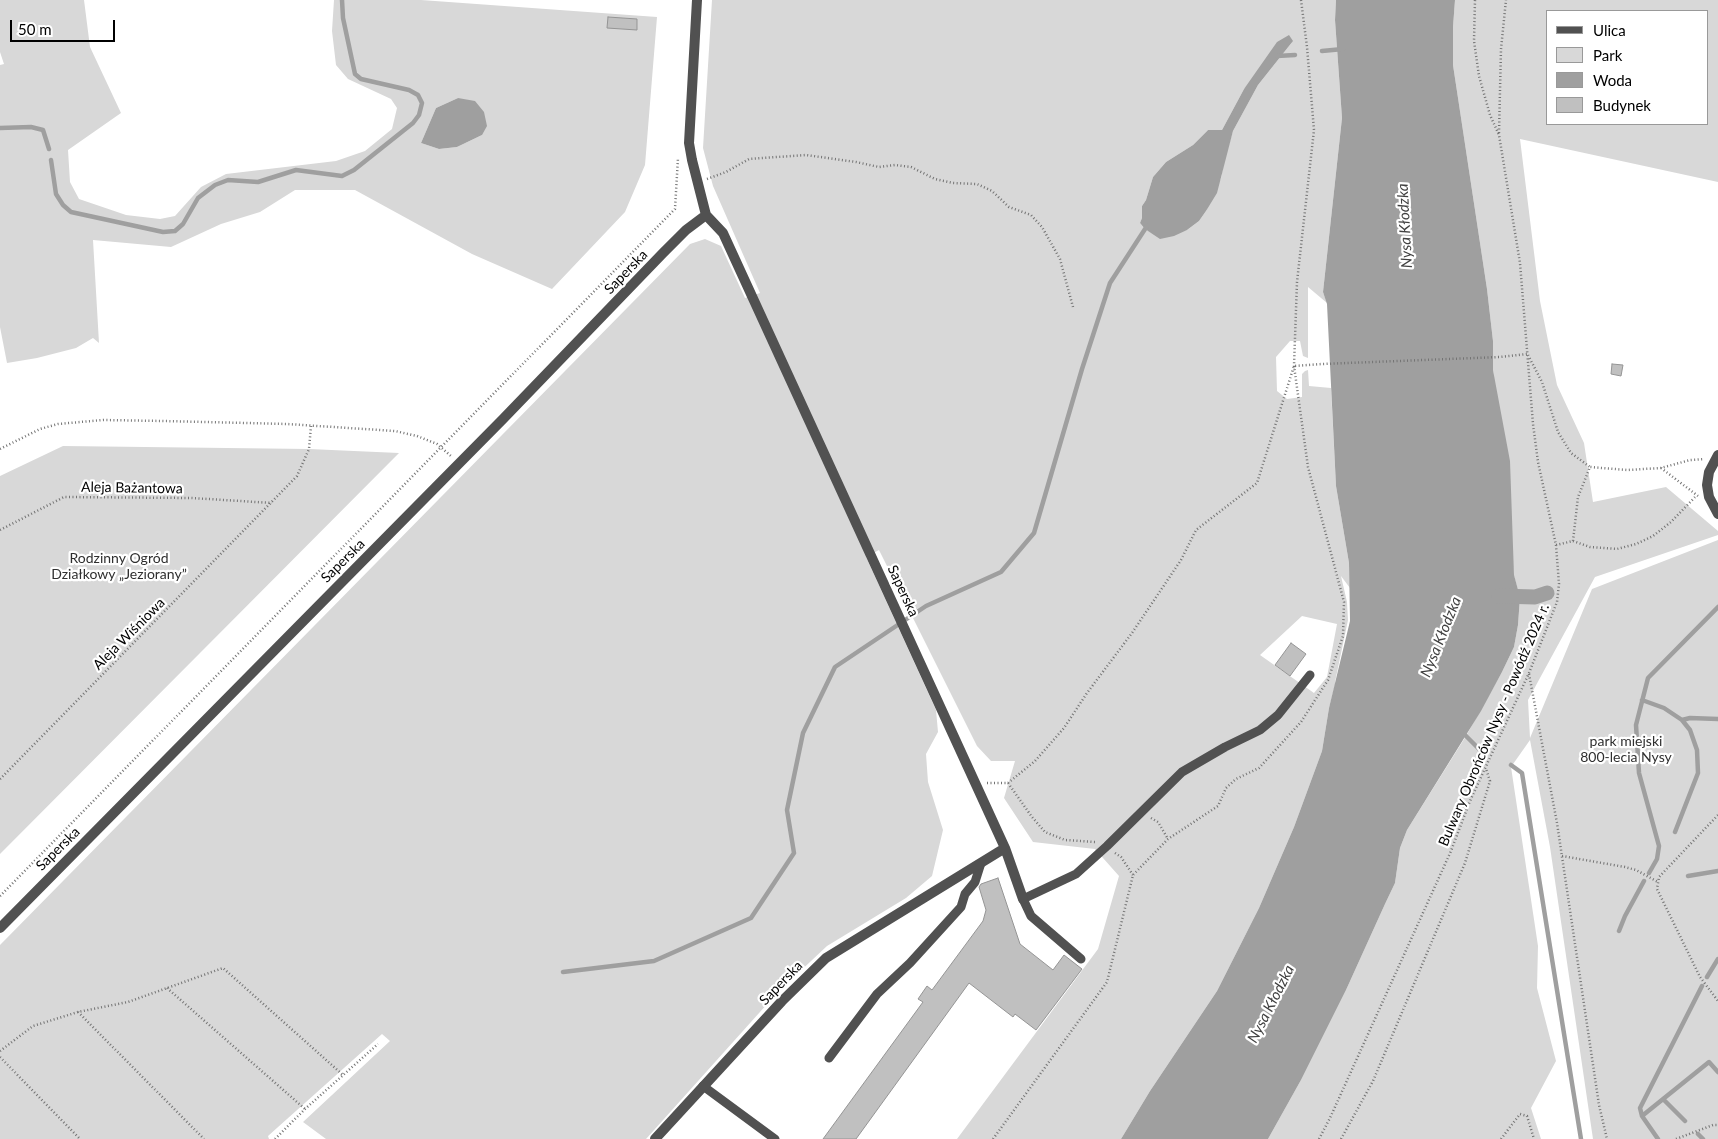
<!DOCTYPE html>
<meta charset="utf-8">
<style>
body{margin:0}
#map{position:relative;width:1718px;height:1139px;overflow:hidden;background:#fff;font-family:Lato,sans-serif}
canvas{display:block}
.legend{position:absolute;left:1546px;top:10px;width:162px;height:115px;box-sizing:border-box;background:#fff;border:1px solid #999;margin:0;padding:6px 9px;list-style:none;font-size:15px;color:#000}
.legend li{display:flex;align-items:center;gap:10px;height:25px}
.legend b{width:25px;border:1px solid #999}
.scale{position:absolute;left:10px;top:20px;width:105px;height:22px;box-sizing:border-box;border:2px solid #000;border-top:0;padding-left:6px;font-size:15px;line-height:18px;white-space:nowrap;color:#000;-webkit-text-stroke:4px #fff;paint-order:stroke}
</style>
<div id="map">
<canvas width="1718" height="1139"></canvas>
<ul class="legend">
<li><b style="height:6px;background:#515151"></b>Ulica</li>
<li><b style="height:14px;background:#d8d8d8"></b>Park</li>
<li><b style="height:14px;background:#9f9f9f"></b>Woda</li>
<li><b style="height:14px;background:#c0c0c0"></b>Budynek</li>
</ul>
<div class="scale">50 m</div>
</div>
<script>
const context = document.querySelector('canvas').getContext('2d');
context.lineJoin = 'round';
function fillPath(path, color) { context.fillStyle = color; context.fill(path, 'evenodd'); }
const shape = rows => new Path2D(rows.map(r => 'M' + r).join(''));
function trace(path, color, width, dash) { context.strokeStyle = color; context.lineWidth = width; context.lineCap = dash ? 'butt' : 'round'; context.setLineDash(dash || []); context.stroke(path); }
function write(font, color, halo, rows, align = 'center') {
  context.font = font + ' Lato,sans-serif'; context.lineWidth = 4.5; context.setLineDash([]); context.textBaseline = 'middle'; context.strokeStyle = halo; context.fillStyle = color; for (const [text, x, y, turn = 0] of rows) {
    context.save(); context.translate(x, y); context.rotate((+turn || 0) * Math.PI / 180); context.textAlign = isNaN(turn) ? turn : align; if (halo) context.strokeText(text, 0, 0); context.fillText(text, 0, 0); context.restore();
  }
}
fillPath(shape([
 [0,0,84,0,90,47,121,113,68,150,70,182,79,199,126,215,160,219,175,216,201,187,226,174,336,161,365,151,392,129,397,108,391,99,348,79,336,65,332,31,334,0,421,0,657,17,645,165,625,212,552,289,472,254,355,190,295,190,260,212,221,224,171,247,93,240,99,343,93,338,76,348,37,358,7,363,0,327,0,65,4,64,0,52],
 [458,98,482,135,457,147,439,149,421,143,436,108],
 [712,0,1336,0,1335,20,1342,118,1323,292,1327,303,1308,287,1308,358,1303,356,1300,341,1290,341,1276,357,1277,391,1287,399,1302,397,1302,374,1305,371,1308,370,1309,386,1331,388,1336,486,1349,563,1350,588,1341,576,1347,602,1348,620,1335,682,1335,685,1329,708,1322,751,1294,827,1259,908,1217,991,1150,1091,1121,1139,957,1139,1098,949,1119,876,1095,849,1033,842,1004,798,1015,761,991,761,977,746,879,550,866,557,936,710,938,732,926,754,928,782,943,830,932,876,906,898,827,946,777,993,646,1139,326,1139,303,1122,390,1041,382,1034,268,1136,269,1139,0,1139,0,945,690,244,705,239,721,246,745,298,760,293,713,186,703,148],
 [1293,41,1258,85,1233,131,1225,158,1221,178,1206,211,1199,221,1187,230,1152,233,1145,229,1140,223,1142,218,1142,206,1146,200,1153,177,1166,162,1193,145,1208,130,1222,130,1244,89],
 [1302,616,1337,624,1327,677,1314,693,1260,655],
 [1455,0,1718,0,1718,182,1520,139,1540,301,1557,385,1584,443,1593,502,1666,487,1718,531,1718,535,1595,577,1528,700,1530,738,1592,589,1718,540,1718,1139,1593,1139,1550,847,1530,740,1511,767,1538,946,1537,988,1556,1061,1531,1108,1541,1139,1268,1139,1301,1080,1346,990,1385,904,1395,883,1400,848,1407,830,1466,736,1502,672,1514,647,1518,625,1520,597,1514,576,1493,370,1493,341,1487,289,1453,65,1453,27],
 [1547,11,1707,11,1707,124,1547,124],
 [63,446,309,449,399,453,0,854,0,476]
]), '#d8d8d8');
fillPath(shape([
 [1336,0,1455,0,1453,27,1453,65,1487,289,1493,341,1493,370,1510,461,1514,575,1520,597,1518,625,1514,647,1502,672,1481,711,1407,830,1400,848,1395,883,1385,904,1346,990,1301,1080,1268,1139,1121,1139,1150,1091,1217,991,1259,908,1294,827,1322,751,1329,708,1350,621,1349,563,1336,486,1327,304,1323,292,1342,118,1335,20],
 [1289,35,1293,41,1258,85,1233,131,1217,193,1206,211,1199,221,1187,230,1174,236,1160,239,1145,229,1140,223,1142,218,1142,206,1146,200,1153,177,1166,162,1193,145,1208,130,1222,130,1244,89,1277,42],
 [458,98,475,101,484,112,487,126,482,135,457,147,439,149,421,143,436,108]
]), '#9f9f9f');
trace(shape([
 [1322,51,1343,49],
 [1277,56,1295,55],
 [0,128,31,127,43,130,49,149],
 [51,160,56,194,63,205,71,212,163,232,175,231,183,224,198,198,215,185,228,180,258,182,296,170,342,176,354,170,413,123,419,115,422,103,418,95,409,90,361,79,355,74,343,18,342,0],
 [1642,700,1664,708,1682,720,1690,730,1697,750,1698,773,1675,832],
 [1682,720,1690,718,1718,719],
 [1463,733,1483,753],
 [1511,765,1522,773,1581,1139],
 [1649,873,1657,859,1659,846,1639,773,1636,725,1648,678,1718,607],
 [1688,876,1718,871],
 [1619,931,1625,916,1644,881],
 [563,972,654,961,751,918,794,853,787,810,803,733,835,667,926,606,1001,572,1034,533,1082,369,1110,283,1147,226],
 [1707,977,1718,959],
 [1702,986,1640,1108,1642,1116,1709,1062,1718,1072],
 [1663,1099,1685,1121],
 [1642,1116,1658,1139],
 [1698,1134,1703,1139]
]), '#9f9f9f', 4.5);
trace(shape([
 [1499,596,1535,597,1547,593]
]), '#9f9f9f', 15);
const building = shape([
 [608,17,637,19,637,30,607,28,608,17],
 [1612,364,1623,365,1621,376,1611,374,1612,364],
 [1291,643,1306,654,1290,676,1275,665,1291,643],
 [998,878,1020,944,1053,970,1064,955,1082,969,1036,1030,1015,1014,1013,1017,969,983,856,1139,823,1139,923,1002,918,999,927,986,932,990,983,921,986,910,979,887,981,884,998,878]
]);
fillPath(building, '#c0c0c0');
trace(building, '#959595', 1);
trace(shape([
 [1499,133,1501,49,1506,0],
 [707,179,726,172,749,159,806,155,856,162,879,167,895,165,911,167,935,179,953,183,977,184,992,191,1009,207,1031,215,1042,227,1060,259,1073,307],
 [1528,355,1542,382,1558,432,1571,453,1590,467],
 [0,449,40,429,58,424,103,420,164,421,287,424,395,431,417,436,437,444,451,456],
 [1661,468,1698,496],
 [0,530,64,497,192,498,272,503],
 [1573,541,1590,547,1617,549,1636,544,1653,536,1671,522,1696,496],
 [1556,545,1573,541,1578,497,1590,467,1627,470,1661,468,1690,460,1704,459],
 [1529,674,1557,823,1599,1105,1607,1139],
 [0,779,297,476,309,449,311,426],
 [987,783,1008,783,1035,761,1064,728,1087,693,1132,633,1181,560,1196,530,1257,483,1294,366,1322,364,1500,357,1527,354],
 [1008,783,1032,817,1045,832,1065,840,1095,842],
 [1718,815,1659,877,1657,889,1700,977,1718,1001],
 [1151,818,1158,822,1168,839],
 [1115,853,1121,857,1133,875],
 [1562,856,1625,867,1636,870,1658,882],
 [0,896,675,209,678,158],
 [167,988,305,1109],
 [78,1012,204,1139],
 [0,1051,33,1026,78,1012,128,1002,223,968,343,1075],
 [0,1057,80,1139],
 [275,1139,305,1109,378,1044],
 [993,1139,1107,982,1133,875,1168,839,1218,806,1226,788,1236,779,1259,768,1301,722,1328,680,1343,636,1344,602,1308,467,1294,366,1297,282,1314,130,1307,47,1301,0],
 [1319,1139,1330,1118,1451,851,1470,801,1529,673,1557,602,1559,584,1556,545,1538,462,1533,424,1520,263,1499,135,1490,115,1479,76,1474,41,1475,0],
 [1341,1139,1373,1081,1465,863,1490,781,1486,769],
 [1501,1139,1520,1114,1527,1116,1534,1139],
 [1676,1139,1713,1125,1718,1125]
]), '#737373', 2.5, [1, 2.5]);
trace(shape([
 [1081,959,1031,916,1023,899,1076,874,1107,846,1182,772,1225,747,1260,730,1278,715,1310,675],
 [829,1058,877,994,910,963,961,907,965,894,975,882,981,863],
 [703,1086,775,1139]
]), '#515151', 9);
trace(shape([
 [697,0,689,143,692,160,706,215,723,233,1005,848,1023,899],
 [1718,455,1709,472,1707,485,1709,497,1718,514],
 [0,928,503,419,663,253,686,230,706,215],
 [655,1139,782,1001,826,958,1005,848]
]), '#515151', 10);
write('14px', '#000', '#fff', [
 ["Saperska",626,272,-46],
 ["Aleja Bażantowa",132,488,1],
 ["Saperska",343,561,-45],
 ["Saperska",903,591,65],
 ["Aleja Wiśniowa",129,634,-45],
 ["Bulwary Obrońców Nysy - Powódź 2024 r.",1494,725,-67],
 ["Saperska",58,849,-45],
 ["Saperska",781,983,-46]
]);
write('14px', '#2f2f2f', '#fff', [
 ["Rodzinny Ogród",119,558],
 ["Działkowy „Jeziorany”",119,574],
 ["park miejski",1626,741],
 ["800-lecia Nysy",1626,757]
]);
write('italic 15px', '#404040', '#fff', [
 ["Nysa Kłodzka",1405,226,-93],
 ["Nysa Kłodzka",1441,637,-68],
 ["Nysa Kłodzka",1271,1004,-63]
]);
</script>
